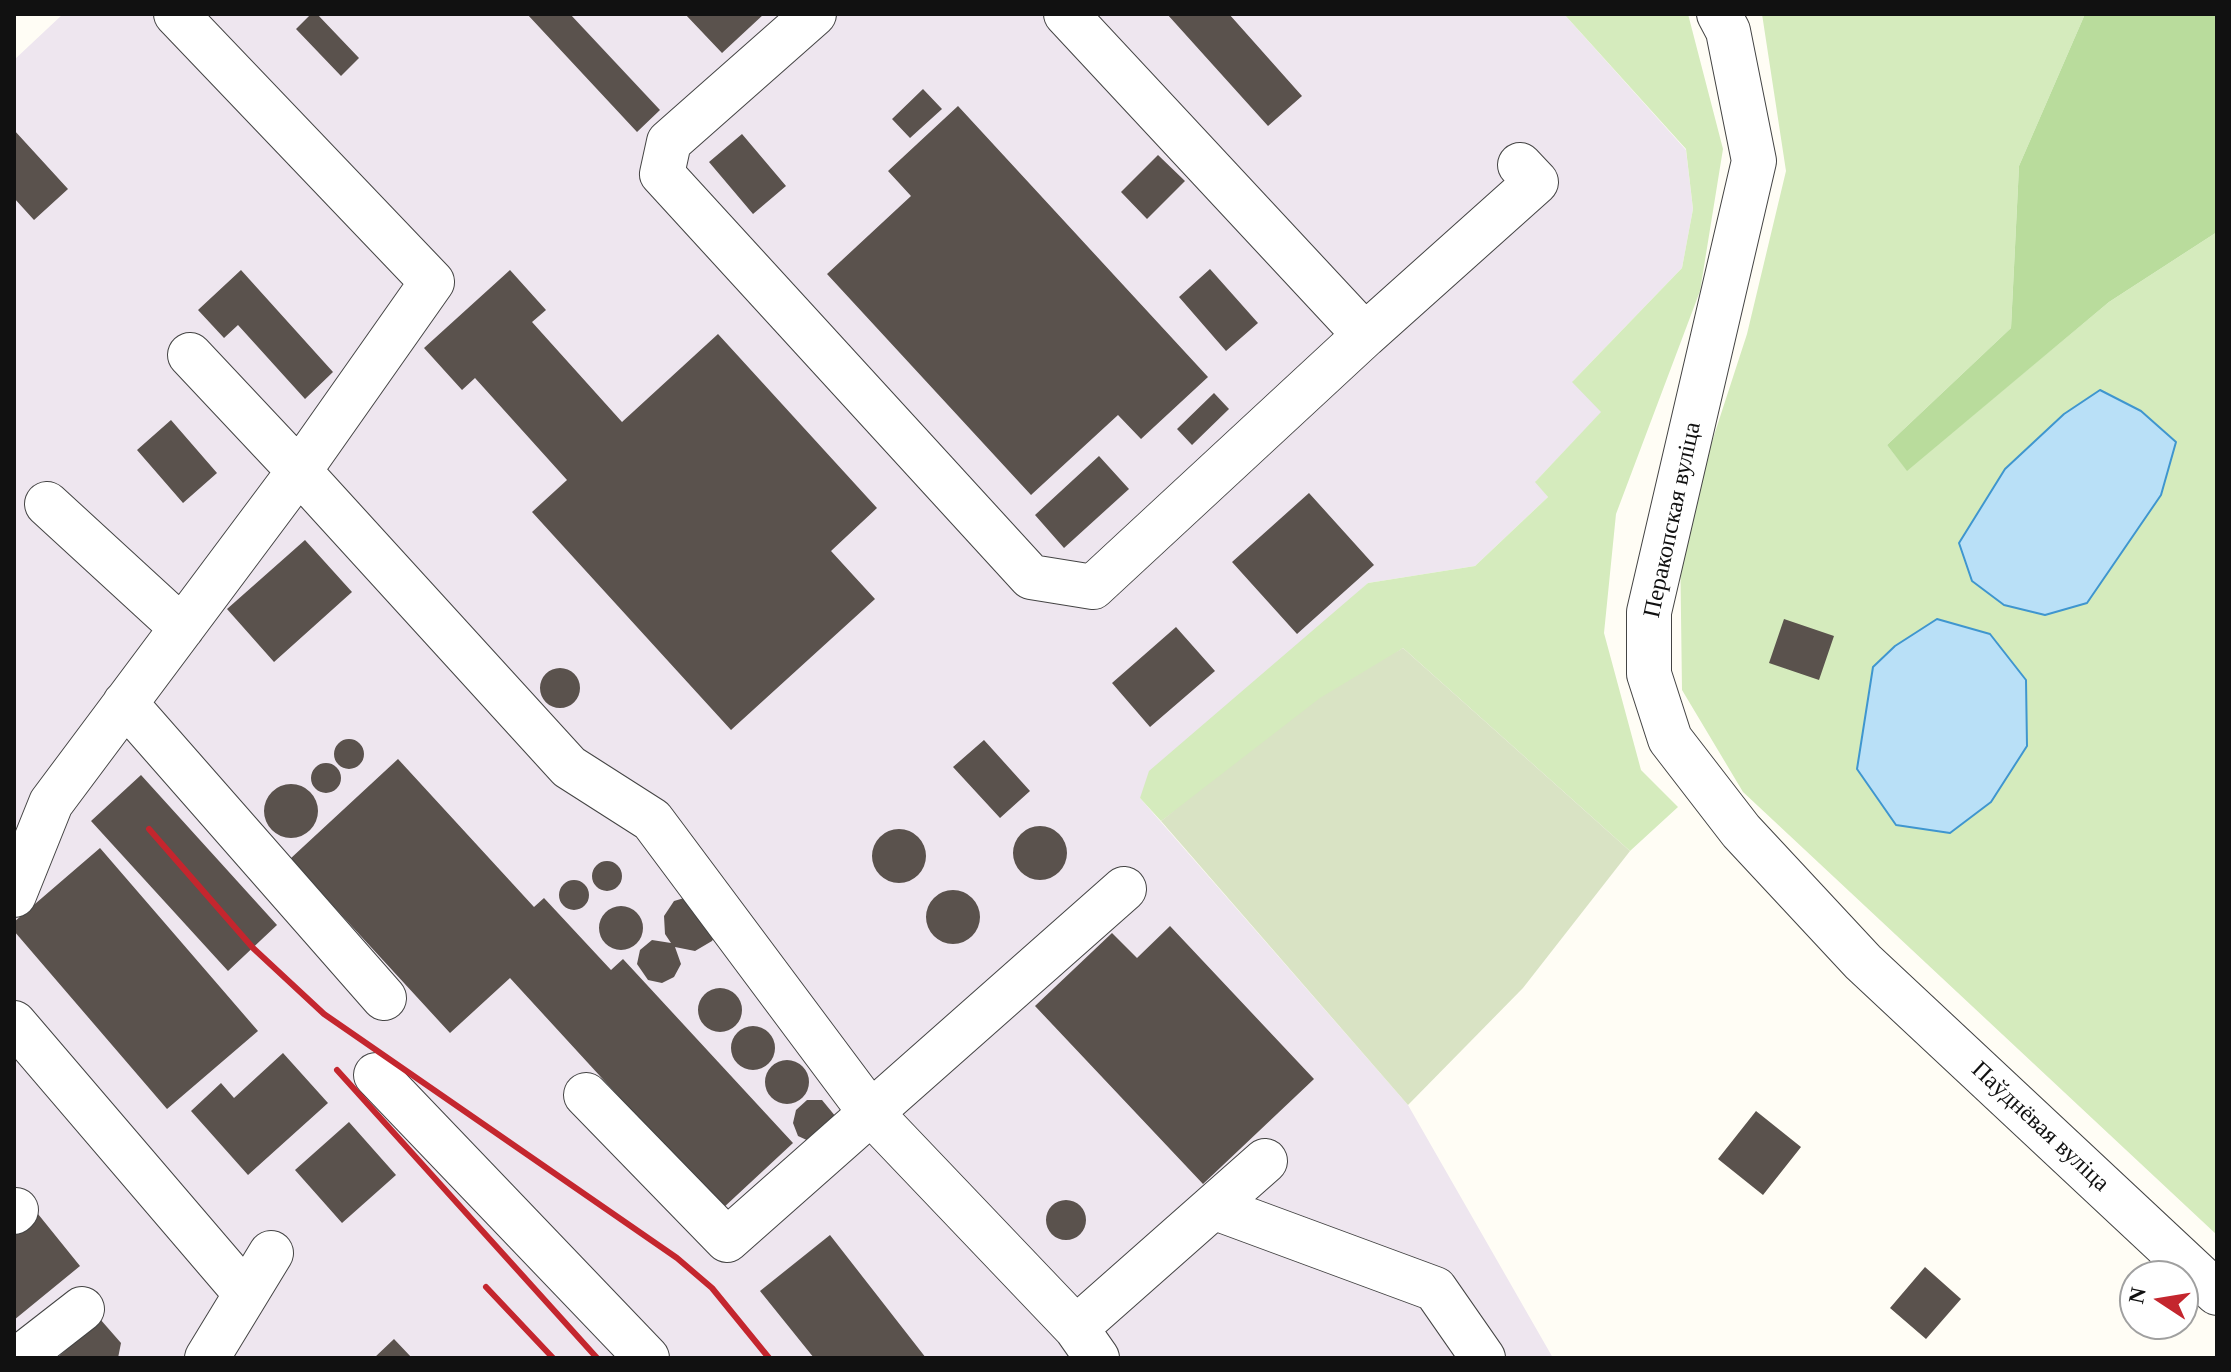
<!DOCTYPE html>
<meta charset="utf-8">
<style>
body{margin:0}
#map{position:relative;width:2231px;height:1372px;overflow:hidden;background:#fffdf5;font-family:"Times New Roman",serif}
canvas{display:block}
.frame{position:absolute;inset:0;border:16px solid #111;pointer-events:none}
.north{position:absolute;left:2119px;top:1260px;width:80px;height:80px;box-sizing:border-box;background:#fff;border:2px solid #a0a0a0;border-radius:50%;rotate:282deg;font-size:22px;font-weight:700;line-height:32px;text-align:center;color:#111}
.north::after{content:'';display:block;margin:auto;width:28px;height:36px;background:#c4262e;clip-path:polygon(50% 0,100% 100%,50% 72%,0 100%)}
</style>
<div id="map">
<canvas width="2231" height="1372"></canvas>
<div class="frame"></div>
<div class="north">N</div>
</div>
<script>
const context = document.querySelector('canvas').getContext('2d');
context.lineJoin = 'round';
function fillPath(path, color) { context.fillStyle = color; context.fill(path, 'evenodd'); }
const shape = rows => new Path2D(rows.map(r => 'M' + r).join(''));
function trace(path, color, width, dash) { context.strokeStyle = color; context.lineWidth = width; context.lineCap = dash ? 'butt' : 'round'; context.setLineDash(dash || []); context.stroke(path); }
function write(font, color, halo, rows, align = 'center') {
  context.font = font + ' "Times New Roman",serif'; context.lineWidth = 8; context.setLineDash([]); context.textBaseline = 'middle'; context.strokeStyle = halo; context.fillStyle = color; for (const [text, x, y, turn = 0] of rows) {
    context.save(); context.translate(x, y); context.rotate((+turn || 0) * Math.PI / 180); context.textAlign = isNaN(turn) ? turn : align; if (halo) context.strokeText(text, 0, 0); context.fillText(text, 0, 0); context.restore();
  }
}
fillPath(shape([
 [63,14,1564,14,1686,150,1693,209,1682,268,1573,381,1602,412,1536,481,1548,497,1475,566,1368,583,1140,798,1408,1105,1553,1358,14,1358,14,60]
]), '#eee6ef');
fillPath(shape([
 [1564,14,1688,14,1723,149,1700,291,1616,514,1604,633,1641,770,1678,807,1630,851,1403,648,1161,821,1140,798,1149,771,1368,583,1475,566,1548,497,1535,482,1601,412,1572,382,1682,268,1693,209,1686,149],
 [1762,14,2085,14,2019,166,2011,328,1887,445,1907,470,2109,302,2217,232,2217,1235,1743,792,1682,690,1680,540,1747,334,1786,171]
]), '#d5ebbd');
fillPath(shape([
 [2085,14,2217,14,2217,232,2109,302,1907,471,1887,445,2011,328,2019,166]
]), '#b9dc9c');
fillPath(shape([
 [1403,648,1630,851,1523,988,1408,1105,1161,821,1320,698]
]), '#d9e3c4');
const water = shape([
 [2100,390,2141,411,2176,442,2161,495,2087,603,2045,615,2004,605,1972,581,1959,543,2005,469,2064,414,2100,390],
 [1937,619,1990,634,2026,680,2027,746,1991,802,1950,833,1896,825,1857,769,1873,667,1895,646,1937,619]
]);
fillPath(water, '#b9e0f7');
trace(water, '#3f96cf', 2);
fillPath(shape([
 [311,14,317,14,359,58,341,76,296,29],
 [527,14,570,14,660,110,637,132],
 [685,14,764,14,722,53],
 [1167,14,1229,14,1302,96,1268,126],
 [923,89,942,109,910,138,892,119],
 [958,106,1208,377,1141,439,1118,415,1031,495,827,274,911,196,888,171],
 [14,130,68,189,34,220,14,198],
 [742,134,786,186,753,214,709,162],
 [1158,155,1185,181,1147,219,1121,192],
 [1210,269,1258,323,1226,351,1179,297],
 [241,270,333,372,305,399,238,325,224,338,198,310],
 [510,270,546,310,532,322,622,422,718,334,877,508,831,551,875,599,731,730,532,512,567,480,475,378,462,390,424,348],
 [1214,393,1229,409,1192,445,1177,429],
 [171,420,217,473,183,503,137,450],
 [1099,456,1129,489,1064,548,1035,515],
 [1309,493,1374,565,1297,634,1232,562],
 [305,540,352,592,274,662,227,609],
 [1784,619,1834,636,1819,680,1769,663],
 [1176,627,1215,671,1150,727,1112,683],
 '540 688a20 20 0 1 1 40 0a20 20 0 1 1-40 0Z',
 '334 754a15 15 0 1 1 30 0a15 15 0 1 1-30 0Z',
 [984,740,1030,791,1000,818,953,767],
 [398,759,534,907,544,898,611,970,623,959,793,1143,722,1209,510,978,450,1033,290,859],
 '311 778a15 15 0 1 1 30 0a15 15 0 1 1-30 0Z',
 [141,775,277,925,228,971,91,821],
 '264 811a27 27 0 1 1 54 0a27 27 0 1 1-54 0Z',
 '1013 853a27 27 0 1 1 54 0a27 27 0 1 1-54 0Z',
 '872 856a27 27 0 1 1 54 0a27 27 0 1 1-54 0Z',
 [100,848,258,1031,167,1109,14,931,14,922],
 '592 876a15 15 0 1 1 30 0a15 15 0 1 1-30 0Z',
 '559 895a15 15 0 1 1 30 0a15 15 0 1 1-30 0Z',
 '926 917a27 27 0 1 1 54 0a27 27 0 1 1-54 0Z',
 [691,896,717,933,712,941,695,951,675,947,681,964,674,977,662,983,648,980,637,964,640,950,652,940,671,943,665,934,664,916,674,901],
 '599 928a22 22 0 1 1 44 0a22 22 0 1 1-44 0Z',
 [1170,926,1314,1079,1203,1184,1035,1006,1112,933,1137,958],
 '698 1010a22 22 0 1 1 44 0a22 22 0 1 1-44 0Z',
 '731 1048a22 22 0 1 1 44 0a22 22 0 1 1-44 0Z',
 [283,1053,328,1103,248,1175,191,1111,221,1083,234,1098],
 '765 1082a22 22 0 1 1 44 0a22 22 0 1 1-44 0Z',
 [807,1100,822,1100,836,1117,811,1142,798,1136,793,1123,796,1110],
 [1756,1111,1801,1147,1763,1195,1718,1159],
 [349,1122,396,1175,342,1223,295,1170],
 '1046 1220a20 20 0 1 1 40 0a20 20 0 1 1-40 0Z',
 [38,1214,80,1266,14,1320,14,1234],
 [830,1235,926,1358,814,1358,760,1291],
 [1925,1267,1961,1299,1926,1339,1890,1308],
 [100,1319,121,1343,118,1358,57,1358],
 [394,1339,412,1358,374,1358]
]), '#5a524d');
const minor = shape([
 [176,14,432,282,299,471,569,767,652,820,870,1112,1076,1328,1097,1358],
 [814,14,669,142,662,174,1031,577,1093,587,1365,335,1066,14],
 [1719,14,1728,31,1754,161,1649,612,1649,674,1670,739,1741,831,1863,962,2217,1293],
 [1365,335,1536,182,1520,165],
 [47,504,182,628],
 [125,703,384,998],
 [14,895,51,803,299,471,190,355],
 [14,1023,246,1294],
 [376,1075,647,1358],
 [586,1095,727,1240,1124,889],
 [1213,1207,1435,1289,1483,1358],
 [14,1212,16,1210],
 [1076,1328,1265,1161],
 [19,1358,82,1309],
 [207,1358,271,1253]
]);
trace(minor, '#444', 46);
trace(minor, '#fff', 44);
trace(shape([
 [149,829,253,948,324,1014,677,1258,712,1288,769,1358],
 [337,1070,597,1358],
 [486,1287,553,1358]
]), '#c4262e', 6);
write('24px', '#111', '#fff', [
 ["Перакопская вуліца",1673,520,-78],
 ["Паўднёвая вуліца",2040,1127,43]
]);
</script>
